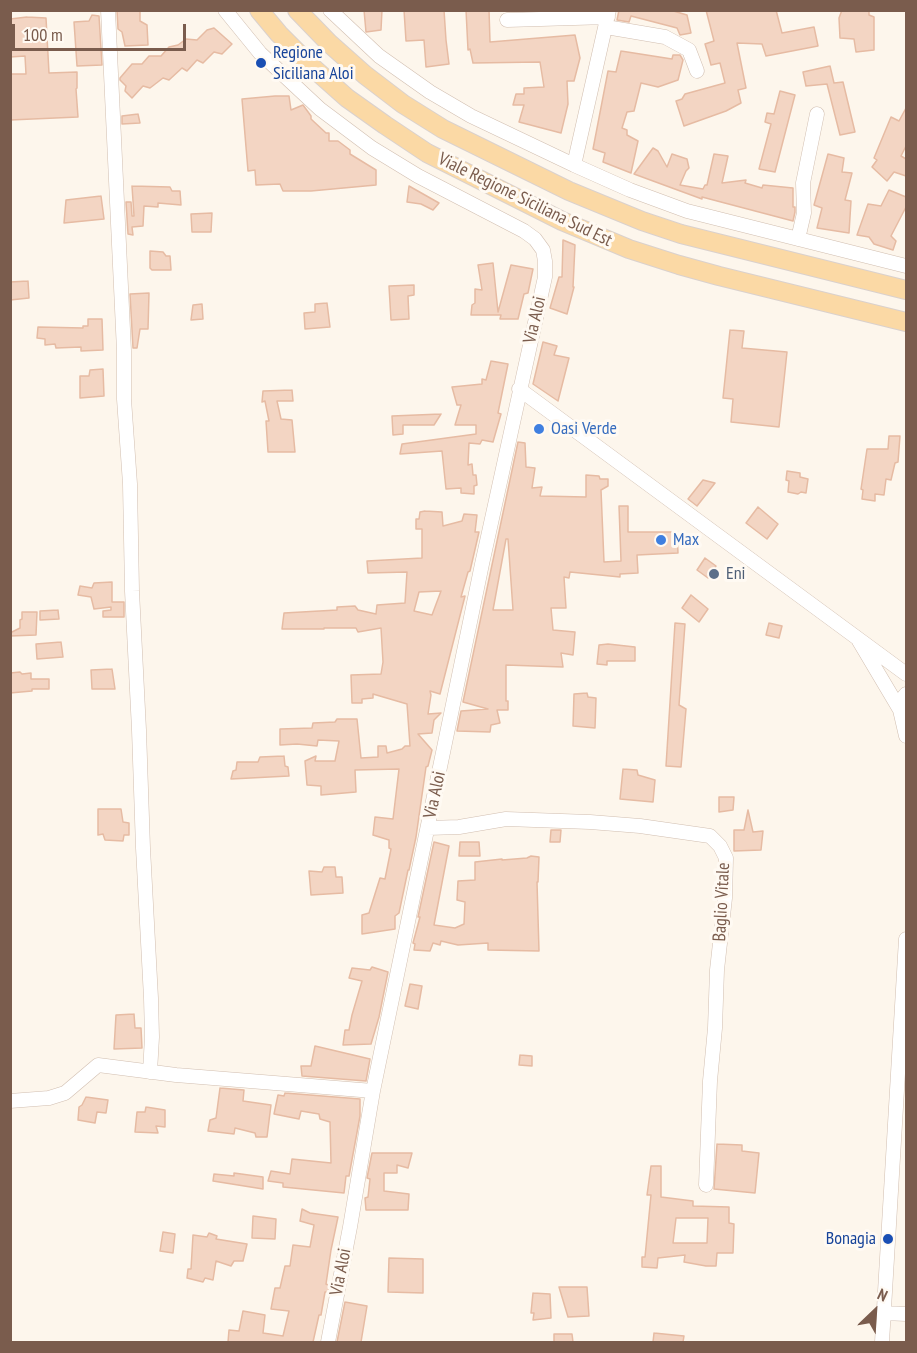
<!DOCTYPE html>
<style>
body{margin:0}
#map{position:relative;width:917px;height:1353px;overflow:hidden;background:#fdf6ec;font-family:"PT Sans Narrow",sans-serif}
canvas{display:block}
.frame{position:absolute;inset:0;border:12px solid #7a5c4d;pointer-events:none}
.north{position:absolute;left:845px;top:1281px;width:60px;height:60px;-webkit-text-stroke:4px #fffaf3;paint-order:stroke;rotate:25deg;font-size:16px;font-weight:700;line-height:24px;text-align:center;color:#7a5c4d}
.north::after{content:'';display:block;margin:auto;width:21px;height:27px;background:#7a5c4d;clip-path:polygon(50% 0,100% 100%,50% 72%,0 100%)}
.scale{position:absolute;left:12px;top:24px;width:174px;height:27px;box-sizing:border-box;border:3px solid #7a5c4d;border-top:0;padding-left:8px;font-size:18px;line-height:21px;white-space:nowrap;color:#7a5c4d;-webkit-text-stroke:4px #fffaf3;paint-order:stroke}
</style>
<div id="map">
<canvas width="917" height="1353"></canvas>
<div class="frame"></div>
<div class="north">N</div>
<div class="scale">100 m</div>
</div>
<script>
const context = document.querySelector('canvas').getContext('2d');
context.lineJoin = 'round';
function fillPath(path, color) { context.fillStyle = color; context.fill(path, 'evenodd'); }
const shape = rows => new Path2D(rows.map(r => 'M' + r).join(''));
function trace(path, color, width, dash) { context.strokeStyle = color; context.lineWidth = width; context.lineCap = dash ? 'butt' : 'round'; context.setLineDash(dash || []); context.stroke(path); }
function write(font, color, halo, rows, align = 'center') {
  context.font = font + ' "PT Sans Narrow",sans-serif'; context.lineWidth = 6; context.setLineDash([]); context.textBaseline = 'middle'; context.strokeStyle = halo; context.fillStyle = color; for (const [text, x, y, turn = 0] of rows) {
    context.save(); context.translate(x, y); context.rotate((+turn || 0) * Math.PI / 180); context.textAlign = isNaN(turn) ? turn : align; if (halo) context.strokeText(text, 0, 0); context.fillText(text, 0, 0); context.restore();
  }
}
const building = shape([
 [117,10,140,10,140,21,147,25,148,45,125,46,122,32,118,29,117,10],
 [364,10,382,10,381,30,366,32,364,10],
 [404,10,444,10,446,40,449,64,426,67,424,40,406,41,404,10],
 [466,10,489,10,490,42,575,35,580,58,574,81,567,81,568,104,561,133,519,122,524,105,513,105,516,94,524,94,524,88,544,87,540,62,473,63,470,49,468,50,466,10],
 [619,10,670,10,687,15,691,33,680,35,677,28,631,16,629,22,617,20,619,10],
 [706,10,776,10,782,33,814,27,818,46,766,56,762,44,737,43,746,88,738,90,741,103,726,111,684,126,676,101,682,99,685,94,725,83,720,63,711,65,708,54,705,44,714,41,706,10],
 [842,10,869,10,869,15,874,17,874,50,856,52,854,39,840,38,839,18,842,10],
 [92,15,99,16,102,65,77,66,74,22,89,21,92,15],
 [27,17,46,18,49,73,77,72,77,88,76,89,78,117,10,120,10,74,26,74,25,56,10,57,10,19,27,17],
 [214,28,232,44,222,54,214,52,203,63,197,60,187,71,182,68,169,80,163,78,150,88,143,86,132,98,125,91,126,86,120,80,120,78,132,64,142,64,149,56,161,56,169,47,178,45,186,39,197,40,207,30,214,28],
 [621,51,672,59,673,55,680,55,683,60,678,80,658,87,641,83,634,111,627,112,622,128,627,130,627,135,638,141,631,173,603,162,605,153,593,149,608,71,616,72,621,51],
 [830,66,834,83,843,82,855,132,840,135,827,84,806,86,803,72,830,66],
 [780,91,795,95,775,172,759,169,771,124,765,122,767,113,774,114,780,91],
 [275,96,289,96,291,110,303,105,311,116,311,119,326,133,329,133,329,141,338,141,350,150,350,154,376,170,376,185,311,191,283,191,280,184,256,185,255,170,248,171,242,99,275,96],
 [906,108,906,146,901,156,906,159,906,176,894,172,887,181,872,167,877,160,874,158,891,117,899,121,906,108],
 [138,114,140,123,122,124,122,116,138,114],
 [653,148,658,151,667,167,672,154,687,159,689,168,686,171,680,185,703,189,705,185,707,185,714,154,728,156,722,183,746,180,745,183,762,188,763,185,793,188,793,207,795,207,795,212,793,221,702,197,702,199,634,174,653,148],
 [828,154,844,158,842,172,852,173,845,200,851,201,849,233,817,228,822,208,814,205,828,154],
 [132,186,170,187,172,191,180,191,181,205,158,203,158,207,144,206,143,226,132,227,133,235,128,234,126,202,131,202,132,216,134,216,132,186],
 [409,186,439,203,433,210,421,204,407,202,409,186],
 [889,190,906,197,906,207,891,236,896,241,893,250,874,244,869,237,857,235,868,204,881,206,889,190],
 [101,196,104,219,64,223,66,200,101,196],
 [212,213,211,232,192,232,191,214,212,213],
 [563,240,575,245,573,287,574,287,567,314,550,308,559,277,562,277,563,240],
 [150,251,163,252,166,256,170,256,171,270,152,270,150,268,150,251],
 [493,263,498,312,511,265,533,269,528,293,524,294,518,319,500,319,501,315,471,315,472,305,475,303,475,289,482,290,478,265,493,263],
 [28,281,29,298,10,300,10,282,28,281],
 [414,285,414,295,408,296,409,319,391,320,389,286,414,285],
 [149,293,148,329,140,329,137,348,133,348,130,294,149,293],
 [327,303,330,327,305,329,304,313,315,312,315,304,327,303],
 [202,304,203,319,191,320,193,305,202,304],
 [88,319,102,319,103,350,81,351,81,347,56,348,55,344,45,345,45,339,37,338,38,327,83,328,83,326,88,326,88,319],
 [730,330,744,331,742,348,787,352,779,427,731,422,733,399,723,398,730,330],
 [543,342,557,346,554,355,569,358,558,401,533,384,543,342],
 [491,361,508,364,498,413,501,414,493,442,482,440,480,444,469,443,468,465,472,464,473,475,476,475,477,485,474,486,474,494,461,493,461,488,446,489,442,451,400,454,402,444,476,434,476,425,455,425,461,405,457,405,452,387,482,384,482,379,486,380,491,361],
 [103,369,104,396,80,398,80,376,89,376,90,370,103,369],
 [292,390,293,401,277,401,281,419,292,420,295,452,268,452,266,421,269,421,265,401,262,402,263,391,292,390],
 [441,414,434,425,403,425,403,434,393,435,392,416,441,414],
 [889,436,900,436,898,462,895,463,891,480,886,479,884,495,875,494,875,501,862,499,863,490,861,489,867,449,888,449,889,436],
 [518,442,525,443,526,467,535,468,532,488,542,487,540,496,586,497,586,475,599,476,600,479,608,479,608,486,601,490,604,562,621,561,619,506,628,506,628,532,677,532,678,553,637,555,638,573,620,574,620,577,570,572,569,578,564,577,566,608,551,608,553,630,575,632,573,655,561,653,563,667,506,665,506,701,508,701,508,710,497,710,500,723,491,725,490,732,457,731,461,711,488,709,463,702,518,442],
 [506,539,508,539,513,610,493,610,506,539],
 [787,471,800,473,800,477,808,479,806,493,801,492,798,494,788,492,789,481,786,480,787,471],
 [703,480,715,483,697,506,688,499,703,480],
 [758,507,778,524,767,539,746,523,758,507],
 [425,511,442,512,443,526,462,521,464,514,477,515,475,532,479,532,470,571,468,572,461,597,465,596,440,694,430,691,431,695,428,714,441,713,434,720,432,733,418,734,432,750,428,766,426,767,416,837,409,870,408,870,399,913,395,916,395,929,362,934,362,915,369,913,380,878,385,879,391,849,389,848,389,840,373,835,375,817,393,819,399,769,355,770,356,792,321,795,321,786,307,785,305,761,316,756,315,761,335,761,339,741,318,740,317,746,297,744,280,745,280,729,312,728,313,723,335,722,337,719,357,719,361,758,378,757,378,746,386,746,387,753,402,749,405,746,410,746,407,704,373,694,373,698,362,699,362,703,352,703,351,675,381,674,383,662,381,628,358,632,356,628,324,628,324,629,282,629,284,613,337,610,337,607,355,606,358,610,376,614,377,605,405,603,407,572,368,573,367,561,422,558,422,529,416,529,416,519,419,519,420,512,425,511],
 [441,591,432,615,414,611,419,592,441,591],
 [705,558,716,566,708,578,697,570,705,558],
 [112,582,112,602,124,602,124,617,103,617,103,611,111,610,111,607,94,609,91,597,78,595,80,586,92,588,94,583,112,582],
 [691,595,708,609,699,622,682,608,691,595],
 [58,610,59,619,40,620,40,611,58,610],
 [22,612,37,612,36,635,10,636,10,633,20,628,20,620,22,619,22,612],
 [675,623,685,624,679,705,686,709,681,767,666,766,675,623],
 [769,623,782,626,779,638,766,635,769,623],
 [61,642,63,657,37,659,36,644,61,642],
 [608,644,635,647,635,661,607,661,607,665,597,664,599,645,608,644],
 [112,669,115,689,92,689,91,670,112,669],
 [20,672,22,674,31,673,31,679,49,679,49,689,32,689,32,691,10,693,10,673,20,672],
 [587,693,588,697,596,698,595,728,573,726,574,694,587,693],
 [284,756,285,766,288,767,289,776,231,779,233,771,236,770,237,762,258,762,260,757,284,756],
 [623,769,637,770,638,775,655,780,653,802,620,799,623,769],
 [719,797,734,797,733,810,719,812,719,797],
 [98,809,121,809,123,822,129,823,129,835,124,835,123,841,105,840,103,834,98,835,98,809],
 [748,810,753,832,763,831,761,850,734,851,734,830,744,830,748,810],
 [551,830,561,830,560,842,550,842,551,830],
 [434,842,449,846,434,925,455,928,464,924,465,902,457,900,458,881,475,880,475,862,502,859,502,860,527,858,531,856,539,857,538,882,537,882,539,951,488,950,488,943,458,945,441,941,440,945,433,943,430,951,414,950,415,944,413,943,420,917,418,917,434,842],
 [460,842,479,842,480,856,459,856,460,842],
 [324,867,335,867,336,877,342,877,343,893,311,895,309,871,322,872,324,867],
 [372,967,388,972,379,1017,371,1044,343,1045,345,1030,349,1030,352,1015,362,981,349,978,352,968,370,970,372,967],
 [410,984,422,986,418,1009,405,1006,410,984],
 [134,1014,135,1028,141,1028,142,1048,114,1049,116,1015,134,1014],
 [315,1046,370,1059,366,1081,302,1076,301,1066,311,1066,315,1046],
 [520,1055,532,1056,532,1066,519,1065,520,1055],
 [220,1088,244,1090,243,1101,271,1105,267,1137,256,1137,255,1133,235,1128,234,1134,208,1131,210,1120,216,1118,220,1088],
 [285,1093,360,1099,360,1116,349,1176,346,1176,344,1193,283,1187,283,1183,268,1181,271,1171,290,1174,292,1159,331,1163,330,1122,320,1119,319,1114,301,1111,299,1119,274,1114,278,1095,284,1096,285,1093],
 [86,1097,108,1100,106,1113,97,1112,95,1123,78,1120,79,1107,82,1105,86,1097],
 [146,1107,165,1110,165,1127,156,1126,158,1133,135,1132,137,1112,145,1112,146,1107],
 [717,1144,742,1145,742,1151,759,1153,755,1193,714,1189,717,1144],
 [372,1153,412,1153,408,1168,397,1165,397,1173,384,1173,384,1191,409,1194,408,1210,366,1210,365,1198,368,1197,370,1179,367,1178,372,1153],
 [651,1166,661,1166,661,1197,693,1201,693,1206,729,1207,729,1223,734,1224,733,1253,717,1253,716,1266,706,1266,684,1262,685,1255,658,1258,657,1268,642,1267,642,1257,645,1257,651,1195,647,1195,651,1166],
 [676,1218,708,1218,707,1243,673,1243,676,1218],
 [234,1173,263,1177,263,1189,213,1181,214,1174,234,1176,234,1173],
 [302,1209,310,1213,338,1217,331,1250,326,1284,330,1286,328,1292,325,1292,321,1315,319,1315,313,1342,228,1342,229,1330,239,1331,243,1311,265,1315,263,1333,283,1336,289,1311,271,1309,275,1288,280,1288,285,1266,290,1266,293,1245,310,1247,314,1225,300,1221,302,1209],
 [253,1216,276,1219,275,1239,252,1238,253,1216],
 [163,1232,175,1234,173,1253,160,1251,163,1232],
 [209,1233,217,1236,216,1239,247,1244,243,1261,234,1261,231,1266,216,1261,213,1280,205,1278,203,1282,187,1278,188,1269,191,1269,193,1235,207,1237,209,1233],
 [389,1258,423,1259,423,1293,388,1292,389,1258],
 [559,1287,587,1287,589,1316,568,1317,559,1287],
 [533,1293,550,1294,551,1318,533,1320,534,1313,531,1313,533,1293],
 [345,1302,367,1306,361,1342,337,1342,345,1302],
 [654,1333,684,1336,683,1342,653,1342,654,1333],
 [554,1334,572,1334,573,1342,554,1342,554,1334]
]);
fillPath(building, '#f3d5c3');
trace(building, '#e6bba3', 1.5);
const minor = shape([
 [108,10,124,351,124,399,130,484,132,591,139,730,143,848,151,998,152,1037,150,1072],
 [225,10,260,53,320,109,372,148,418,176,524,231,535,239,543,250,545,261,545,277,482,564,373,1091,350,1227,328,1342],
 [330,10,379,56,430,92,471,116,574,165,630,190,687,211,906,266],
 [507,20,608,17],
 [606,27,665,37,689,50,697,71],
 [574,165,609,10],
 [798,239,804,213,803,183,817,114],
 [519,389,906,674],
 [859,641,900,710],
 [906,694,901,700,900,710,906,736],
 [428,828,459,827,506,819,590,822,640,826,710,836,720,846,726,858,725,898,717,970,715,1028,710,1081,706,1185],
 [10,1101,49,1098,65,1093,98,1065,176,1075,373,1091],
 [884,1313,906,1314],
 [882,1342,906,939]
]);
const major = shape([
 [259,10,279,34,311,66,347,98,385,125,427,153,562,221,629,249,679,265,719,276,906,322],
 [297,10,329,43,365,75,403,104,443,129,569,191,642,221,681,234,906,290]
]);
trace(minor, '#d1beb0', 15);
trace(major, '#dad1cd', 20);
trace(minor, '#fff', 14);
trace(major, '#fbd9a5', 18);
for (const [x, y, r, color] of [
 [261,63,6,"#1a4fb4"],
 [539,429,6,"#3f7fe0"],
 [661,540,6,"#3f7fe0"],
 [714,574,6,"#5c6f8a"],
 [888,1239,6,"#1a4fb4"]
]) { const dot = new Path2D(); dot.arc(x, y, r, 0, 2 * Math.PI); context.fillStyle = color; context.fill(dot); trace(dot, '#fffaf3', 2); }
write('18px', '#164399', '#fffaf3', [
 ["Regione",273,53],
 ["Siciliana Aloi",273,74],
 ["Bonagia",876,1239,"right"]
], 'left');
write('18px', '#7a5c4d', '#fffaf3', [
 ["Viale Regione Siciliana Sud Est",525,200,26],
 ["Via Aloi",535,320,-77],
 ["Via Aloi",435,795,-78],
 ["Baglio Vitale",722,902,-87],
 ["Via Aloi",341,1272,-79]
]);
write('18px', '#366cbe', '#fffaf3', [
 ["Oasi Verde",551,429],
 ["Max",673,540]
], 'left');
write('18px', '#4e5e75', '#fffaf3', [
 ["Eni",726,574]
], 'left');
</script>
